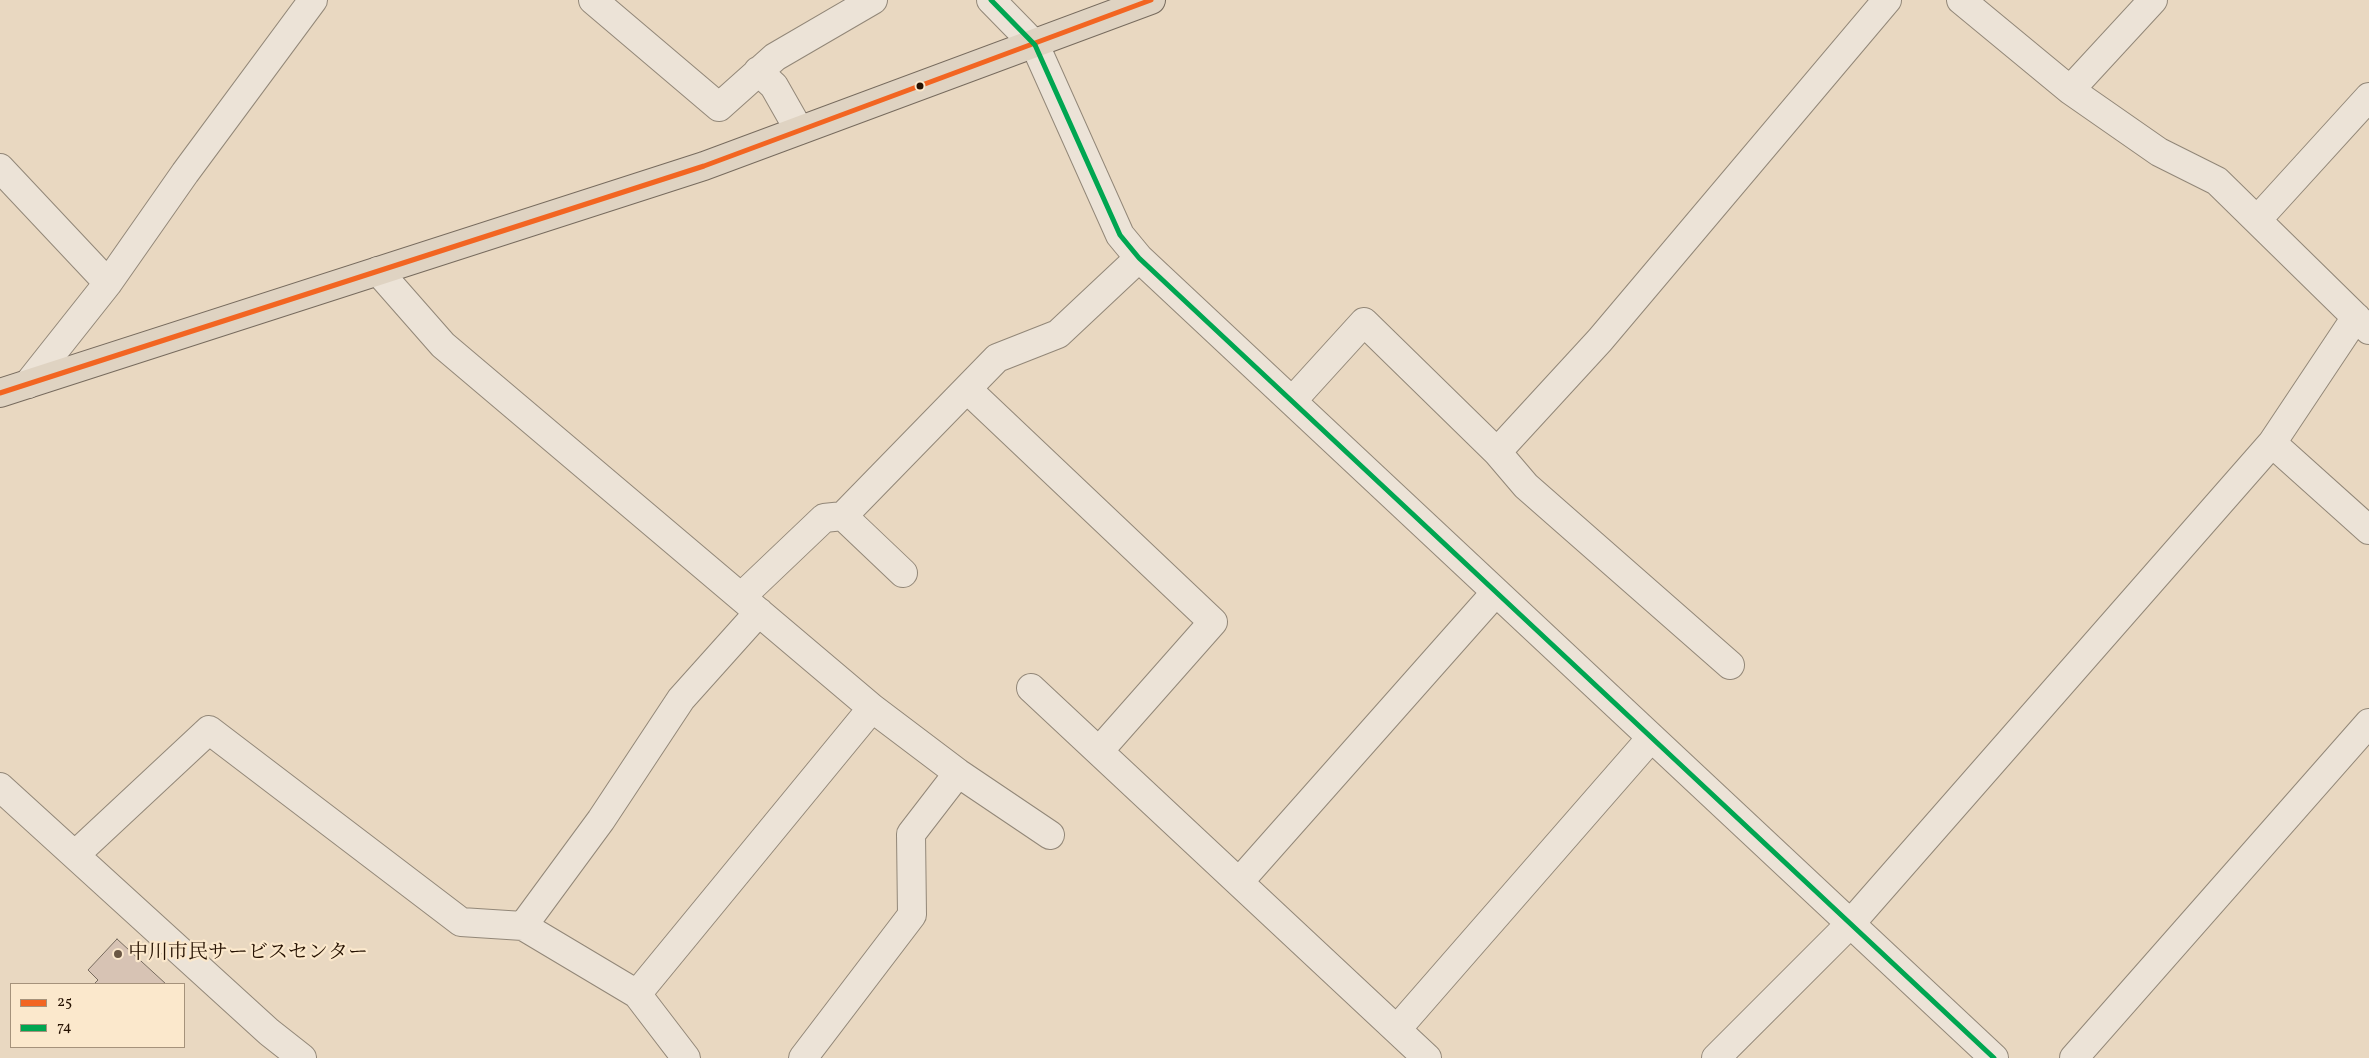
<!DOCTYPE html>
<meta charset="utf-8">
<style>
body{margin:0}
#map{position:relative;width:2369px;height:1058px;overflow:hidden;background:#e9d8c1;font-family:Vollkorn,serif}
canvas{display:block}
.legend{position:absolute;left:10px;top:983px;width:175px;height:65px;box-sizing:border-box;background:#fbe8cc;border:1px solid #a5927b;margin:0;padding:6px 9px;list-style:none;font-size:15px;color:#251101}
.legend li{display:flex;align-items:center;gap:10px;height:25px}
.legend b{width:25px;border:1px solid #a5927b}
</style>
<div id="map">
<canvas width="2369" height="1058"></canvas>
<ul class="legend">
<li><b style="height:6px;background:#f26522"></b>25</li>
<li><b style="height:6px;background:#00a651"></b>74</li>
</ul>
</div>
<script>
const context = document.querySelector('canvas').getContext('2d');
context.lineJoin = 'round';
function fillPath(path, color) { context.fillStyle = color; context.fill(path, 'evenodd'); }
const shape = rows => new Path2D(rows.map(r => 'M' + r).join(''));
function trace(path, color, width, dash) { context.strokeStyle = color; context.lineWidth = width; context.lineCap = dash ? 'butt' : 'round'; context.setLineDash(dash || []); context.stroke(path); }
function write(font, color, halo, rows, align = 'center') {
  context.font = font + ' Vollkorn,"Noto Serif JP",serif'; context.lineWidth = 4.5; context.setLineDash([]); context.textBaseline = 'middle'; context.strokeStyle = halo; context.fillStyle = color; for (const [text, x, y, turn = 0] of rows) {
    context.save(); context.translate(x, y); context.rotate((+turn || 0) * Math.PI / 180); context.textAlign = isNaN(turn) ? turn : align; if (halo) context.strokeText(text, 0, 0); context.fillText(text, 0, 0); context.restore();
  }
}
const building = shape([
 [117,939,166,984,94,984,98,980,88,970,117,939]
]);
fillPath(building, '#d7c3b4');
trace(building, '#776b5e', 1);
const minor = shape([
 [593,0,719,107,775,57,873,0],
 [991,0,1035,45,1120,235,1139,258,1994,1058],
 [1961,0,2070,90,2159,152,2217,181,2369,330],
 [758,71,774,86,799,130],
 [2070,90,2153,0],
 [0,168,108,283],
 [2257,220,2369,97],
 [378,271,443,345,872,708,958,773,1050,835],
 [28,384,108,283,185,173,313,0],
 [967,389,1213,622,1099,751],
 [1293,400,1364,322,1497,452],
 [2272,443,2369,530],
 [903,573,843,516,997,358,1058,334,1139,258],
 [741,597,824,518,843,516],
 [1730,665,1526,486,1497,452,1600,340,1887,0],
 [1031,688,1427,1058],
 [0,787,269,1032,302,1058],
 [76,854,209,730,461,922,523,926,637,994,686,1058],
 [1239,882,1496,592],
 [523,926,601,820,681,699,759,612],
 [637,994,872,708],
 [1397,1029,1651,738],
 [803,1058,912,915,911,834,958,773],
 [1716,1058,1851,923,2272,443,2356,317],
 [2074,1058,2369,723]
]);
const primary = shape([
 [0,393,704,166,1151,0]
]);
trace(minor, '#928778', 30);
trace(primary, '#776b5e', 30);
trace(minor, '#ece3d7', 28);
trace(primary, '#dfd3c2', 28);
trace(shape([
 [0,393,704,166,1151,0]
]), '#f26522', 5);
trace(shape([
 [991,0,1035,45,1120,235,1139,258,1994,1058]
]), '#00a651', 5);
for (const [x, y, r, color] of [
 [920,86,4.5,"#251101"],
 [118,954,5,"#6a5744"]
]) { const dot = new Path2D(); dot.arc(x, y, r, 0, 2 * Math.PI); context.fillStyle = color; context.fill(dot); trace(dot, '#fbe8cc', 2); }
write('20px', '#251101', '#fbe8cc', [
 ["中川市民サービスセンター",128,954]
], 'left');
</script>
